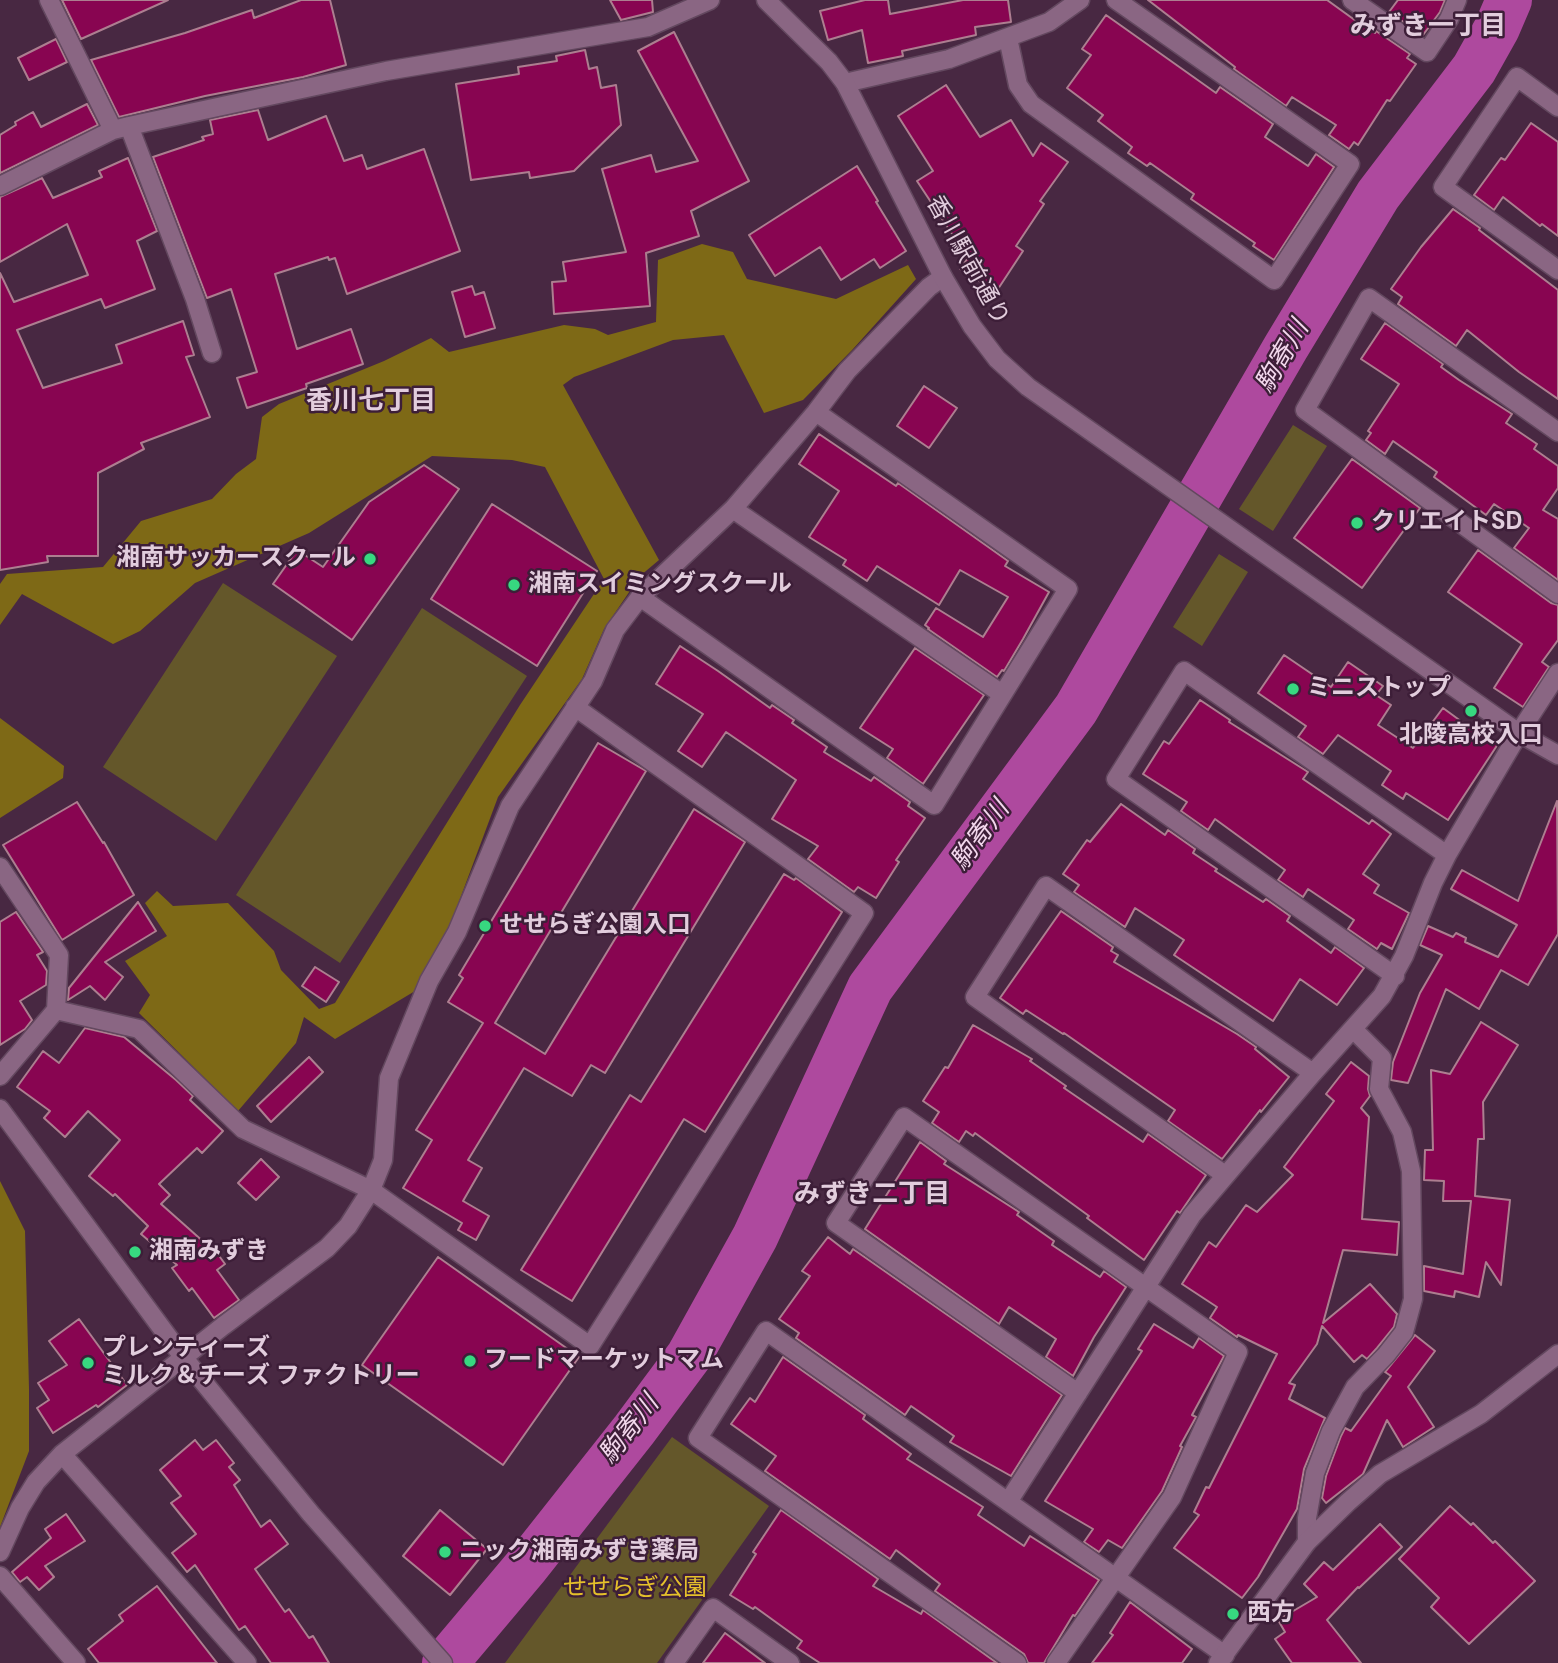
<!DOCTYPE html>
<meta charset="utf-8">
<style>
body{margin:0}
canvas{display:block;background:#482842}
</style>
<canvas width="1558" height="1663"></canvas>
<script>
const context = document.querySelector('canvas').getContext('2d');
context.lineJoin = 'round';
function fillPath(path, color) { context.fillStyle = color; context.fill(path, 'evenodd'); }
const shape = rows => new Path2D(rows.map(r => 'M' + r).join(''));
function trace(path, color, width, dash) { context.strokeStyle = color; context.lineWidth = width; context.lineCap = dash ? 'butt' : 'round'; context.setLineDash(dash || []); context.stroke(path); }
function write(font, color, halo, rows, align = 'center') {
  context.font = font + ' "DM Sans","Noto Sans JP",sans-serif'; context.lineWidth = 5; context.setLineDash([]); context.textBaseline = 'middle'; context.strokeStyle = halo; context.fillStyle = color; for (const [text, x, y, turn = 0] of rows) {
    context.save(); context.translate(x, y); context.rotate((+turn || 0) * Math.PI / 180); context.textAlign = isNaN(turn) ? turn : align; if (halo) context.strokeText(text, 0, 0); context.fillText(text, 0, 0); context.restore();
  }
}
fillPath(shape([
 [1293,425,1327,446,1273,531,1239,509],
 [1219,554,1248,572,1202,646,1173,627],
 [223,583,337,656,216,841,103,767],
 [422,608,527,676,340,963,236,895],
 [672,1437,769,1506,657,1663,505,1663]
]), '#64572a');
fillPath(shape([
 [702,244,733,252,747,279,836,299,908,265,916,279,853,349,803,400,764,413,724,335,673,340,574,377,563,385,659,560,640,576,604,629,582,679,498,797,445,939,415,991,335,1039,304,1017,296,1043,238,1111,139,1013,150,995,125,961,167,936,145,903,157,891,173,906,228,903,274,951,281,970,319,1009,335,1003,520,705,604,579,545,467,512,460,432,456,309,533,195,583,140,631,113,644,22,594,0,625,0,584,7,574,103,567,141,521,212,499,236,474,256,459,262,417,279,404,384,361,431,338,449,352,564,325,595,329,608,335,656,322,658,260],
 [0,718,64,766,63,778,0,818],
 [0,1181,25,1231,29,1389,29,1451,0,1527]
]), '#7e6916');
fillPath(shape([
 [1504,0,1514,0,1475,73,1471,71,1490,37]
]), '#ae499e');
trace(shape([
 [445,1663,525,1568,634,1430,689,1356,755,1237,870,988,1076,709,1286,347,1378,195,1474,69,1497,28,1509,0]
]), '#ae499e', 46);
const building = shape([
 [62,0,168,0,81,39,62,0],
 [301,0,330,0,346,65,303,77,205,96,119,117,91,60,185,33,252,10,254,18,301,0],
 [610,0,652,0,653,12,621,20,610,0],
 [865,0,888,0,890,14,963,0,1008,0,1011,22,975,27,976,35,902,51,903,56,868,63,862,30,828,40,820,11,865,0],
 [1148,0,1327,0,1363,26,1375,33,1376,31,1410,54,1407,58,1416,64,1390,101,1387,100,1358,145,1354,142,1349,149,1329,135,1336,125,1292,97,1286,106,1234,69,1235,67,1148,0],
 [1398,0,1445,0,1440,12,1423,35,1389,12,1398,0],
 [1106,15,1216,93,1220,87,1273,124,1265,137,1308,166,1316,154,1334,167,1274,260,1253,246,1255,243,1191,199,1194,194,1150,163,1147,166,1128,153,1132,147,1098,121,1103,115,1067,88,1091,55,1082,49,1106,15],
 [674,32,749,181,691,211,699,236,646,253,650,306,554,314,552,282,566,281,563,262,626,252,602,169,651,155,656,172,698,161,638,51,674,32],
 [56,39,67,62,29,80,18,58,56,39],
 [585,50,589,69,597,67,601,88,616,85,621,125,574,171,530,178,529,172,471,180,456,84,519,74,518,67,557,61,556,56,585,50],
 [946,85,980,137,1011,120,1033,156,1041,143,1068,162,1040,201,1044,204,1016,246,1023,251,996,292,960,269,968,258,917,181,933,171,898,116,946,85],
 [87,104,98,125,0,173,0,135,16,125,15,122,33,112,41,127,87,104],
 [258,110,268,140,326,116,344,161,362,155,367,169,424,149,460,251,347,294,335,258,329,260,328,257,275,274,297,349,351,329,363,364,306,384,307,388,247,408,237,378,257,372,231,289,207,298,153,157,204,140,202,137,213,134,210,120,258,110],
 [1531,123,1558,142,1558,236,1542,224,1540,226,1503,197,1494,210,1474,195,1501,158,1505,160,1531,123],
 [128,158,157,231,137,241,155,289,105,308,101,299,17,330,43,388,122,363,116,345,183,321,194,355,186,357,210,417,141,443,144,449,98,473,98,556,47,556,48,562,0,570,0,273,14,302,88,275,67,224,0,262,0,197,42,178,53,198,102,177,99,171,128,158],
 [857,166,878,201,876,202,906,251,880,268,874,259,841,280,820,247,775,276,749,235,857,166],
 [1453,209,1480,228,1479,230,1558,290,1558,399,1519,372,1467,330,1456,346,1398,304,1402,297,1391,289,1421,247,1453,209],
 [472,286,475,295,484,292,495,328,465,337,452,292,472,286],
 [1385,323,1443,364,1441,367,1459,380,1512,414,1506,423,1537,444,1534,449,1558,466,1558,488,1543,510,1558,519,1558,580,1514,548,1529,528,1494,504,1486,515,1434,477,1437,472,1393,441,1385,454,1366,440,1371,433,1368,431,1399,384,1361,359,1385,323],
 [924,386,957,408,929,448,897,426,924,386],
 [819,434,896,486,898,483,1008,561,1005,566,1049,592,1023,639,1004,671,1002,670,997,677,928,629,929,628,925,625,936,608,983,637,1008,597,960,570,939,605,877,566,867,581,843,565,846,560,809,537,839,491,799,464,819,434],
 [1352,459,1420,508,1362,588,1294,538,1352,459],
 [424,465,459,489,352,640,273,584,297,550,323,567,369,502,424,465],
 [492,504,597,571,537,666,431,599,492,504],
 [1478,550,1551,603,1558,605,1558,640,1542,662,1549,667,1523,707,1494,688,1522,644,1448,592,1478,550],
 [680,646,718,671,770,708,772,705,794,720,792,723,827,747,824,752,871,781,874,777,910,802,908,806,925,818,896,860,899,862,876,898,858,887,854,892,808,859,818,846,772,819,796,780,726,732,702,767,678,751,703,714,656,684,680,646],
 [915,648,984,695,923,784,887,758,893,749,860,728,915,648],
 [1284,655,1331,687,1348,662,1383,686,1376,695,1391,705,1378,725,1413,748,1443,708,1473,730,1475,728,1498,744,1448,820,1406,793,1403,799,1382,785,1391,771,1338,735,1323,754,1298,737,1306,726,1258,693,1284,655],
 [1200,700,1230,720,1229,722,1308,772,1303,779,1369,824,1372,820,1391,834,1363,874,1379,885,1374,893,1409,913,1392,949,1381,943,1377,949,1348,929,1354,920,1308,889,1303,897,1278,880,1285,870,1215,819,1208,830,1181,811,1187,802,1143,774,1164,741,1169,744,1200,700],
 [598,743,646,771,495,1023,545,1054,694,809,745,842,605,1073,591,1065,572,1096,524,1068,468,1160,482,1168,463,1201,489,1216,476,1240,458,1230,462,1223,403,1188,432,1140,416,1130,483,1023,448,1002,463,978,459,975,598,743],
 [1557,801,1558,934,1528,985,1501,970,1479,1009,1446,989,1408,1083,1391,1080,1393,1062,1420,993,1442,955,1420,945,1428,926,1453,937,1456,933,1466,938,1465,942,1498,957,1517,925,1451,889,1462,870,1518,901,1557,801],
 [77,802,103,843,104,842,134,895,62,940,3,845,77,802],
 [1121,804,1165,835,1168,830,1195,849,1193,853,1217,869,1215,871,1263,902,1266,899,1290,916,1287,921,1331,953,1335,947,1364,968,1337,1005,1300,979,1273,1021,1174,955,1184,940,1135,908,1125,927,1074,892,1079,885,1063,874,1087,840,1090,842,1121,804],
 [784,874,794,880,796,878,842,912,705,1132,684,1119,572,1301,521,1270,630,1095,641,1102,784,874],
 [138,902,156,931,105,962,123,977,105,1000,90,986,68,1000,69,988,138,902],
 [1061,911,1113,947,1111,951,1118,955,1114,962,1237,1034,1256,1047,1255,1049,1289,1077,1261,1112,1260,1110,1222,1159,1168,1121,1175,1110,1064,1033,1063,1034,1026,1010,1023,1014,1000,998,1061,911],
 [16,912,43,952,37,955,47,971,46,985,20,1001,32,1020,25,1029,0,1045,0,922,16,912],
 [315,967,339,982,326,1002,302,986,315,967],
 [1481,1022,1518,1045,1483,1102,1484,1139,1478,1139,1475,1196,1510,1200,1501,1285,1486,1262,1479,1297,1455,1291,1454,1297,1424,1291,1424,1266,1463,1274,1471,1201,1443,1201,1444,1181,1424,1180,1425,1150,1433,1150,1431,1070,1450,1074,1481,1022],
 [973,1025,1032,1059,1030,1061,1066,1086,1064,1088,1143,1142,1148,1134,1206,1175,1180,1213,1177,1211,1144,1260,1087,1218,1089,1216,975,1133,973,1136,966,1131,959,1142,932,1123,939,1112,923,1101,945,1067,948,1068,973,1025],
 [85,1028,124,1037,176,1080,193,1096,190,1100,223,1131,202,1153,197,1148,159,1184,170,1195,161,1204,206,1244,209,1242,225,1264,217,1270,239,1300,214,1318,192,1288,189,1291,172,1268,177,1265,141,1234,148,1226,115,1194,113,1196,89,1176,120,1140,88,1111,65,1137,44,1118,50,1111,17,1087,43,1051,59,1063,85,1028],
 [309,1057,323,1072,271,1122,257,1106,309,1057],
 [1351,1062,1369,1076,1368,1089,1370,1096,1361,1108,1369,1117,1362,1219,1399,1222,1397,1255,1343,1250,1323,1323,1370,1284,1397,1314,1394,1327,1377,1348,1367,1359,1362,1355,1354,1362,1322,1326,1317,1344,1289,1383,1295,1385,1289,1399,1325,1418,1304,1469,1297,1509,1258,1577,1242,1598,1174,1548,1199,1515,1194,1512,1206,1487,1209,1488,1277,1354,1238,1335,1237,1337,1210,1318,1217,1307,1182,1284,1209,1242,1216,1247,1246,1205,1257,1212,1293,1175,1284,1167,1334,1101,1326,1094,1351,1062],
 [920,1142,946,1161,944,1164,1019,1212,1017,1215,1054,1241,1052,1245,1100,1277,1104,1271,1126,1287,1094,1337,1073,1376,1046,1357,1056,1339,1009,1307,999,1324,865,1229,920,1142],
 [261,1159,279,1177,256,1200,238,1183,261,1159],
 [828,1237,850,1254,853,1249,1062,1395,1011,1476,950,1442,954,1436,911,1406,905,1415,796,1338,799,1333,779,1319,810,1276,802,1271,828,1237],
 [438,1257,579,1357,503,1465,362,1365,438,1257],
 [79,1319,127,1385,98,1407,96,1405,53,1433,37,1408,49,1400,38,1383,67,1365,49,1341,79,1319],
 [1154,1324,1193,1348,1199,1338,1224,1356,1192,1415,1196,1417,1180,1446,1182,1447,1162,1491,1122,1548,1108,1540,1099,1552,1084,1542,1093,1529,1045,1501,1142,1351,1138,1349,1154,1324],
 [1415,1335,1435,1351,1408,1387,1434,1427,1403,1447,1387,1420,1363,1474,1326,1503,1322,1498,1326,1476,1341,1436,1345,1428,1351,1431,1391,1376,1385,1372,1415,1335],
 [783,1357,865,1415,863,1419,911,1454,907,1459,983,1507,978,1515,1024,1546,1030,1536,1099,1580,1075,1616,1073,1615,1044,1663,1028,1663,1024,1654,935,1591,940,1584,896,1550,890,1559,765,1471,776,1456,731,1424,750,1398,755,1402,783,1357],
 [195,1440,203,1450,216,1440,234,1463,229,1467,240,1480,234,1485,261,1527,270,1520,288,1544,255,1569,285,1612,289,1609,309,1638,313,1636,329,1663,271,1663,245,1626,239,1630,195,1565,187,1572,172,1553,196,1534,171,1503,181,1496,160,1470,195,1440],
 [1450,1506,1471,1525,1473,1523,1493,1543,1495,1541,1535,1581,1469,1644,1431,1607,1439,1598,1399,1559,1450,1506],
 [440,1510,487,1549,450,1595,403,1556,440,1510],
 [781,1510,878,1579,873,1586,921,1614,923,1610,997,1663,820,1663,797,1648,802,1641,755,1607,753,1609,730,1595,756,1554,753,1552,781,1510],
 [66,1514,85,1541,45,1566,54,1577,39,1590,27,1577,20,1582,12,1572,51,1538,45,1529,66,1514],
 [1380,1524,1402,1547,1359,1588,1358,1587,1327,1620,1361,1663,1292,1663,1275,1639,1285,1632,1278,1620,1317,1597,1304,1584,1324,1562,1333,1570,1380,1524],
 [157,1586,217,1663,99,1663,88,1649,123,1621,119,1615,157,1586],
 [1130,1602,1192,1649,1182,1663,1092,1663,1113,1635,1110,1633,1130,1602],
 [725,1633,765,1663,703,1663,725,1633]
]);
fillPath(building, '#880551');
trace(building, '#ad7e90', 2);
const street = shape([
 [49,0,113,130],
 [1352,0,1427,52,1449,19,1457,0],
 [1008,38,1018,85,1031,104,1274,280,1350,164,1116,0],
 [845,83,949,59,1049,22,1080,0],
 [1558,107,1517,77,1443,187,1558,270],
 [129,126,195,299,212,353],
 [0,186,113,130,129,126,386,71,648,27,710,0],
 [1558,432,1369,298,1305,410,1558,594],
 [733,509,1002,694],
 [640,597,934,805,1068,589,816,412],
 [0,867,59,955,56,1010,0,1076],
 [1395,976,1116,779,1184,671,1447,855],
 [56,1010,139,1029,243,1129,371,1190,590,1346,864,913,575,707],
 [1225,1175,975,997,1046,886,1313,1073],
 [62,1454,247,1663],
 [1008,1502,1192,1215,1313,1073,1382,996,1404,956,1433,883,1447,855,1519,733,1558,673],
 [1307,1542,1307,1518,1315,1473,1331,1431,1355,1387,1386,1355,1404,1332,1413,1299,1411,1171,1402,1132,1379,1089,1382,1058,1353,1029],
 [0,1552,20,1508,36,1482,62,1454,223,1326,327,1248,348,1226,371,1190,383,1160,389,1078,429,981,457,932,510,806,593,681,615,630,640,597,733,509,816,412,847,371,929,287,943,277],
 [0,1576,76,1663],
 [674,1663,713,1608,790,1663],
 [1017,1663,698,1438,766,1331,1225,1655],
 [1056,1663,1172,1497,1238,1352,904,1117,836,1223,1078,1393]
]);
const secondary = shape([
 [766,0,829,62,845,83,943,277,972,326,997,359,1028,387,1519,733,1558,755],
 [0,1109,183,1357,311,1514,443,1663],
 [1218,1663,1307,1542,1348,1502,1380,1474,1481,1414,1558,1354]
]);
trace(street, '#63485f', 21);
trace(secondary, '#63485f', 21);
trace(street, '#8a6683', 18);
trace(secondary, '#8a6683', 18);
for (const [x, y, r, color] of [
 [1357,523,7,"#37d880"],
 [370,559,7,"#37d880"],
 [514,585,7,"#37d880"],
 [1293,689,7,"#37d880"],
 [1471,711,7,"#37d880"],
 [485,926,7,"#37d880"],
 [135,1252,7,"#37d880"],
 [470,1361,7,"#37d880"],
 [88,1363,7,"#37d880"],
 [445,1552,7,"#37d880"],
 [1233,1614,7,"#37d880"]
]) { const dot = new Path2D(); dot.arc(x, y, r, 0, 2 * Math.PI); context.fillStyle = color; context.fill(dot); trace(dot, '#3d1e38', 2.5); }
write('24px', '#e2cddd', '#3d1e38', [
 ["香川駅前通り",967,261,61]
]);
write('bold 24px', '#e2cddd', '#3d1e38', [
 ["クリエイトSD",1371,523],
 ["湘南サッカースクール",356,559,"right"],
 ["湘南スイミングスクール",528,585],
 ["ミニストップ",1307,689],
 ["北陵高校入口",1471,736,"center"],
 ["せせらぎ公園入口",499,926],
 ["湘南みずき",149,1252],
 ["プレンティーズ",102,1349],
 ["ミルク＆チーズ ファクトリー",102,1377],
 ["フードマーケットマム",484,1361],
 ["ニック湘南みずき薬局",459,1552],
 ["西方",1247,1614]
], 'left');
write('24px', '#e5c02b', '#3d1e38', [
 ["せせらぎ公園",635,1589]
]);
write('bold 26px', '#e2cddd', '#3d1e38', [
 ["みずき一丁目",1428,27],
 ["香川七丁目",371,402],
 ["みずき二丁目",872,1195]
]);
write('italic 26px', '#f3d8ed', '#3d1e38', [
 ["駒寄川",1283,357,-60],
 ["駒寄川",981,836,-54],
 ["駒寄川",630,1430,-52]
]);
</script>
